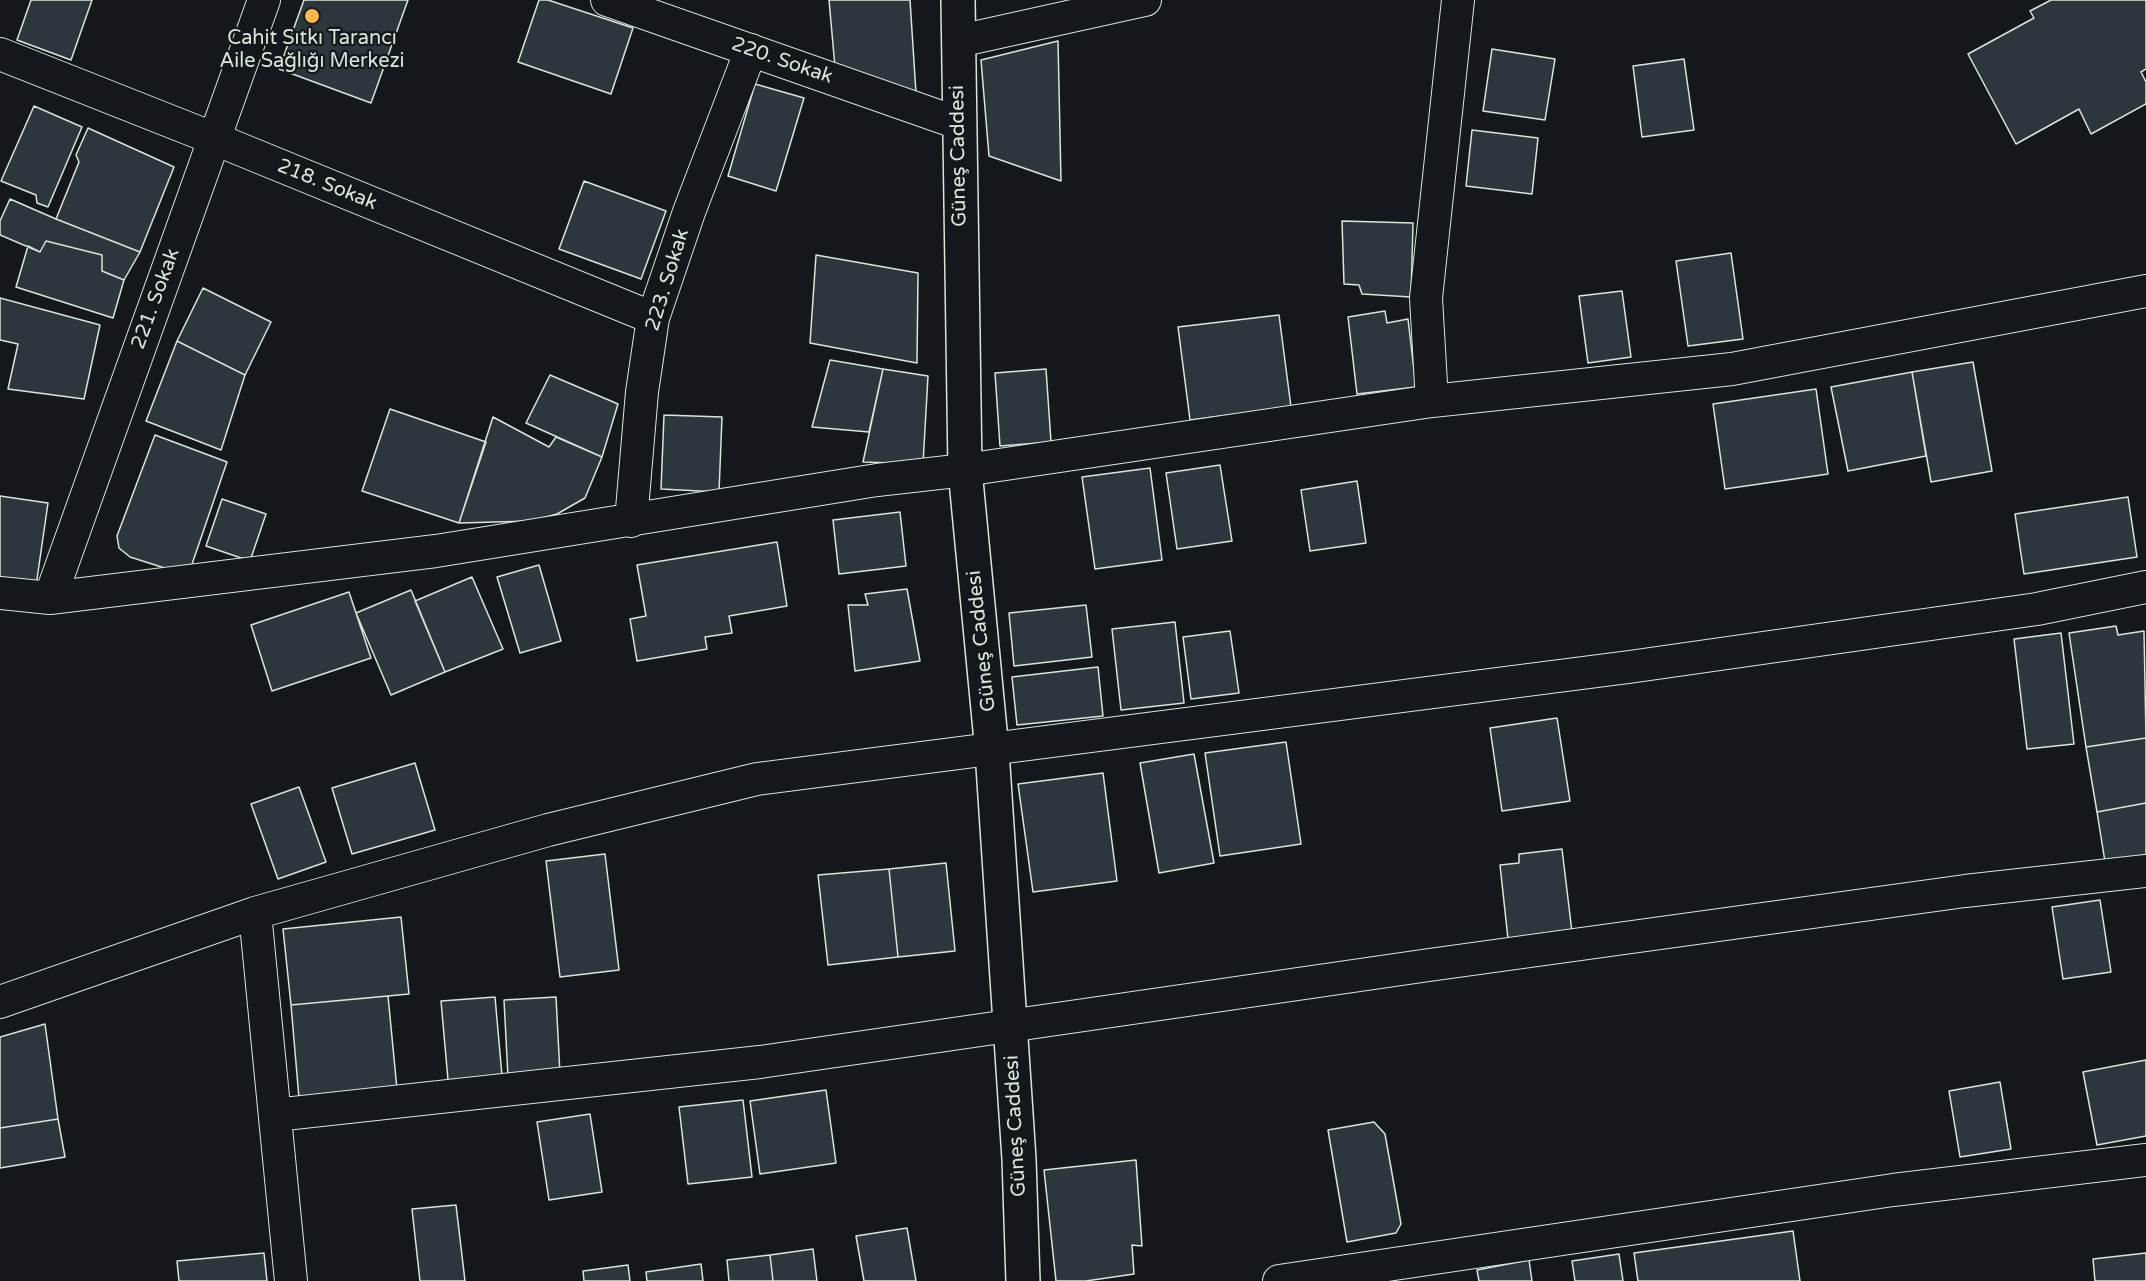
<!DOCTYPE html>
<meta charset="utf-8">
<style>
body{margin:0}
canvas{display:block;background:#14181c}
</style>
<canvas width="2146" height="1281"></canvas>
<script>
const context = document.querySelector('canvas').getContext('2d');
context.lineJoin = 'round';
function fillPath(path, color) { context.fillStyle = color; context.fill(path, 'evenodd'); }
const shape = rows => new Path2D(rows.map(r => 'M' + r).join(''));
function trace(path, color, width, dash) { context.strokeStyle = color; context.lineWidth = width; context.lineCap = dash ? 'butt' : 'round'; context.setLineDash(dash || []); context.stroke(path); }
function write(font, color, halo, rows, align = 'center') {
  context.font = font + ' "Varela Round",sans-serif'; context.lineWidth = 4.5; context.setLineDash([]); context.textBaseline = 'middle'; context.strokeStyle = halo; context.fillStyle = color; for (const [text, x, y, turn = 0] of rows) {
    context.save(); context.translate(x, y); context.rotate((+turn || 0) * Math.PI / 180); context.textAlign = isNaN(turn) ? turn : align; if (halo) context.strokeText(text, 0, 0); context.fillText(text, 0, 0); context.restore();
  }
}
const building = shape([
 [31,0,92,0,71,60,17,40,31,0],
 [304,0,408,0,371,103,279,69,304,0],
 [539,0,548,0,633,28,611,94,518,62,539,0],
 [829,0,910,0,916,93,835,67,829,0],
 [2051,0,2146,0,2146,69,2141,72,2146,82,2146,104,2091,134,2079,109,2016,144,1968,54,2034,18,2030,11,2051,0],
 [1058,41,1061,181,989,156,981,60,1058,41],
 [1492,49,1555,59,1545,120,1483,111,1492,49],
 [1684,59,1694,130,1642,137,1633,66,1684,59],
 [755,84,804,98,776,191,728,176,755,84],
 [34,106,82,127,48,207,37,203,36,195,1,181,34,106],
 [88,128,174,167,140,252,56,219,79,162,76,155,88,128],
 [1472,130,1538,138,1532,194,1466,186,1472,130],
 [584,181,666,211,641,279,559,249,584,181],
 [10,199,56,219,140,252,124,280,102,271,102,255,46,241,40,252,0,235,0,221,10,199],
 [1342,221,1413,223,1411,297,1362,294,1359,285,1344,284,1342,221],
 [46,241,102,255,102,271,124,280,113,318,16,287,28,246,40,252,46,241],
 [1731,253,1743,339,1688,346,1676,261,1731,253],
 [816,255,918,273,917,363,810,343,816,255],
 [203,288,271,322,245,375,177,341,203,288],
 [1622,291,1631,357,1588,363,1579,296,1622,291],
 [0,298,100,325,84,399,8,389,18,344,0,340,0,298],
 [1385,311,1387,323,1408,319,1416,387,1357,394,1348,317,1385,311],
 [1279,315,1291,407,1190,420,1178,327,1279,315],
 [177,341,245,375,221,450,146,421,177,341],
 [830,360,883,369,869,432,812,427,830,360],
 [1973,362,1992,471,1931,482,1912,372,1973,362],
 [883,369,928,376,923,464,863,462,883,369],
 [1046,369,1051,442,1000,446,995,373,1046,369],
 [1912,372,1926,456,1848,471,1831,387,1912,372],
 [550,375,618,404,602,457,526,423,550,375],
 [1816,389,1828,474,1725,489,1713,404,1816,389],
 [390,409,486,442,459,523,362,491,390,409],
 [664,415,722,417,719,492,661,489,664,415],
 [493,417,549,447,556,437,602,457,585,498,557,514,532,521,459,523,493,417],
 [155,435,227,462,190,570,171,570,130,557,119,548,117,536,155,435],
 [1220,465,1232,541,1177,549,1166,473,1220,465],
 [1150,468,1162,560,1095,569,1082,477,1150,468],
 [1357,481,1366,543,1310,551,1301,490,1357,481],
 [0,496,48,503,36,586,0,581,0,496],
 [2128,497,2137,557,2024,574,2015,514,2128,497],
 [222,499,266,514,250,561,206,546,222,499],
 [900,512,906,566,839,574,833,520,900,512],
 [777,542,787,606,729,616,732,633,705,637,707,649,637,661,630,619,646,616,637,565,777,542],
 [539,565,561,641,520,653,497,577,539,565],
 [472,577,503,649,445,672,415,601,472,577],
 [907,589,920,661,855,671,848,605,868,605,865,594,907,589],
 [411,590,445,672,391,695,356,613,411,590],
 [349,592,371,658,272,691,251,625,349,592],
 [1086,605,1092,657,1014,666,1009,613,1086,605],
 [1175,622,1184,703,1121,710,1112,629,1175,622],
 [2116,626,2118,635,2144,631,2146,738,2086,747,2069,633,2116,626],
 [1230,631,1239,693,1191,699,1183,637,1230,631],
 [2061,633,2074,744,2027,749,2014,639,2061,633],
 [1098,667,1103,716,1017,725,1012,677,1098,667],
 [1557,718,1570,801,1502,811,1490,728,1557,718],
 [2146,738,2146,803,2097,812,2086,747,2146,738],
 [1286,742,1301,844,1220,856,1205,753,1286,742],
 [1194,754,1214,863,1159,873,1140,763,1194,754],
 [415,763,435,830,352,854,332,788,415,763],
 [1103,773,1117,881,1033,892,1018,784,1103,773],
 [299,787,326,862,278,879,251,804,299,787],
 [2146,803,2146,861,2106,868,2097,812,2146,803],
 [1562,849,1572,932,1508,939,1500,865,1519,863,1519,854,1562,849],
 [605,854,619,970,560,977,546,861,605,854],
 [946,863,955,951,898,957,889,869,946,863],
 [889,869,898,957,828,965,818,875,889,869],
 [2100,900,2111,972,2063,979,2052,907,2100,900],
 [401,917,409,994,291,1005,283,929,401,917],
 [388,996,397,1089,299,1098,291,1005,388,996],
 [495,997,502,1076,448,1080,441,1001,495,997],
 [556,997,560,1074,508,1077,504,1000,556,997],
 [45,1024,58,1119,0,1128,0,1037,45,1024],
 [2146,1060,2146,1136,2097,1145,2083,1072,2146,1060],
 [2000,1082,2011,1149,1960,1157,1949,1091,2000,1082],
 [826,1090,836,1163,760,1174,750,1101,826,1090],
 [743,1100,752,1177,688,1184,679,1107,743,1100],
 [590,1114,602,1192,549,1200,537,1122,590,1114],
 [58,1119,65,1157,0,1168,0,1128,58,1119],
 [1374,1122,1385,1134,1401,1224,1396,1233,1347,1242,1328,1130,1374,1122],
 [1136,1160,1142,1246,1132,1245,1134,1274,1086,1281,1056,1281,1044,1170,1136,1160],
 [456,1205,465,1281,420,1281,412,1209,456,1205],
 [907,1228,916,1281,864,1281,856,1236,907,1228],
 [1793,1231,1800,1281,1638,1281,1634,1253,1793,1231],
 [813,1249,817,1281,773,1281,770,1255,813,1249],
 [264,1253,267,1281,179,1281,177,1261,264,1253],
 [2146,1253,2146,1281,2095,1281,2093,1259,2146,1253],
 [1619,1254,1623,1281,1575,1281,1572,1261,1619,1254],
 [770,1255,773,1281,729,1281,727,1260,770,1255],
 [1529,1260,1532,1281,1479,1281,1477,1270,1529,1260],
 [701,1264,703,1281,647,1281,646,1272,701,1264],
 [628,1265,630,1281,584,1281,583,1271,628,1265]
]);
fillPath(building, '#2c363c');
trace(building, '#d8e6dc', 1.5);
const minor = shape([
 [607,0,958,123],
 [959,41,1145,0],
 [0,54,215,139,653,318],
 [1432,401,1426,298,1458,0],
 [631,521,642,392,653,318,689,212,751,50],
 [0,593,50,598,436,551,877,480,965,470,1432,401,1732,369,2146,291],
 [50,598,264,0],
 [255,913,291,1281],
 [0,1002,255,913,548,830,757,779,1629,667,2037,609,2146,587],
 [275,1115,760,1062,1429,965,1965,891,2146,871],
 [1279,1281,1893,1190,2146,1160]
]);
const tertiary = shape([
 [958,0,965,470,992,751,1019,1159,1023,1281]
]);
trace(minor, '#d8e6dc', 34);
trace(tertiary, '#d8e6dc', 36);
trace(minor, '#14181c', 32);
trace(tertiary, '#14181c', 33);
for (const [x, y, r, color] of [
 [312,16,8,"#ffb74d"]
]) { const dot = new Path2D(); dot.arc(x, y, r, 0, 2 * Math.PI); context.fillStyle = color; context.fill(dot); trace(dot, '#14181c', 2); }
write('20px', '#d8e6dc', '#14181c', [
 ["Cahit Sıtkı Tarancı",312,39],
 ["Aile Sağlığı Merkezi",312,62]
]);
write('20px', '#d8e6dc', '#14181c', [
 ["220. Sokak",782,61,19],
 ["Güneş Caddesi",959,156,-91],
 ["218. Sokak",327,185,22],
 ["223. Sokak",668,280,-73],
 ["221. Sokak",156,299,-70],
 ["Güneş Caddesi",982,641,-96],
 ["Güneş Caddesi",1016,1126,-93]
]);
</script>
